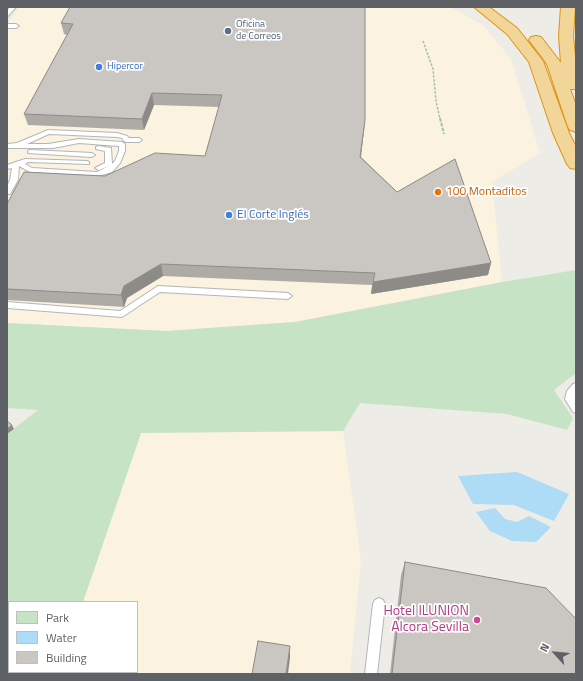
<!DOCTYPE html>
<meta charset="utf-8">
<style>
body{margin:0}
#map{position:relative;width:583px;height:681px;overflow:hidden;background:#eeece6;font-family:"Titillium Web",sans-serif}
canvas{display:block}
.frame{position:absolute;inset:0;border:8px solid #5e6165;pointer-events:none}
.legend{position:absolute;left:8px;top:601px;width:130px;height:72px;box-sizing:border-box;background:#fff;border:1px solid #bfc0c1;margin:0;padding:5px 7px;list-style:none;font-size:12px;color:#5e6165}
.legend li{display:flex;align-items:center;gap:8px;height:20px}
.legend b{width:20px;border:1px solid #bfc0c1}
.north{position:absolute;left:535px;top:633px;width:40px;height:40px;-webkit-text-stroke:3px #fff;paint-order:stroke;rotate:297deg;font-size:11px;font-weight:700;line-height:16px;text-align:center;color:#5e6165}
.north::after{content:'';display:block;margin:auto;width:14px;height:18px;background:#5e6165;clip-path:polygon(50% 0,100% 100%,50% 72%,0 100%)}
</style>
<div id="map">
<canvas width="583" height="681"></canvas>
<div class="frame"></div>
<ul class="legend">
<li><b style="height:11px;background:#c7e3c5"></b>Park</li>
<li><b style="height:11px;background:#aedbf6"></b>Water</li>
<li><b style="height:11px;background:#cac7c2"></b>Building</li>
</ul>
<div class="north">N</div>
</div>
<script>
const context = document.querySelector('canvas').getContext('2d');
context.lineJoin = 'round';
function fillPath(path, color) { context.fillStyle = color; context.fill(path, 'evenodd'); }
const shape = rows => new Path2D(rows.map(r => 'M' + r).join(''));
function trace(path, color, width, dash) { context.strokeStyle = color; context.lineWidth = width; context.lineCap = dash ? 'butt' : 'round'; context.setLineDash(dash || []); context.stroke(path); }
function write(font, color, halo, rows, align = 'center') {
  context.font = font + ' "Titillium Web",sans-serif'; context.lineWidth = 3.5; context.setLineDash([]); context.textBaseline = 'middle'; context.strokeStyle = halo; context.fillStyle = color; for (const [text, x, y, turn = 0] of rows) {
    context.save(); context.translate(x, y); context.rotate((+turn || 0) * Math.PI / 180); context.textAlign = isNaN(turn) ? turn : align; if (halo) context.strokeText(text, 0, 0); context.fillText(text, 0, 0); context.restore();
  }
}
fillPath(shape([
 [19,7,450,7,483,25,511,59,540,153,492,182,502,282,295,322,166,331,7,323,7,25],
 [343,431,361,560,350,674,59,674,59,672,137,672,137,602,83,602,141,433]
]), '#fbf2df');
fillPath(shape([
 [576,270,576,373,554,390,573,418,567,430,507,414,360,403,343,431,141,433,83,602,9,602,9,672,59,672,59,674,7,674,7,434,38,410,7,408,7,323,166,331,295,322,502,282]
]), '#c7e3c5');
fillPath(shape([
 [517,472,569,494,554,521,514,505,473,504,458,476],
 [495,508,505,519,517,522,529,516,551,527,536,542,512,541,490,531,476,512]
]), '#aedbf6');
const service = shape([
 [10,7,16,7,7,17,7,11,10,7],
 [7,24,16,24,19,26,16,28,7,28,7,24],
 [48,130,117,133,127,136,129,138,139,138,142,140,139,142,126,142,124,141,122,138,117,137,49,134,27,144,48,144,79,139,122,142,125,144,125,151,120,163,112,172,98,176,30,172,19,166,18,180,10,194,7,194,7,186,10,180,12,168,7,169,7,165,25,159,87,161,89,162,89,164,28,162,25,164,32,168,97,172,109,166,99,170,95,168,105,163,105,151,96,149,96,147,98,146,111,148,112,164,115,161,119,151,119,146,79,143,53,148,7,148,7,144,17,143,48,130],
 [30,150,92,153,95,155,92,157,28,153,28,151,30,150],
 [158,286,288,293,292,296,288,299,160,292,122,317,7,308,7,302,120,311,158,286],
 [576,383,575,395,576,413,573,412,565,399,567,391,573,384,576,383],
 [379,598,383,600,385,604,377,674,365,674,373,604,375,600,379,598]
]);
const motorway = shape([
 [474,7,489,7,517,28,543,61,569,133,576,147,576,169,570,168,567,164,553,133,529,62,507,34,474,7],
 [561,7,575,7,573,36,576,66,576,89,570,89,576,105,576,132,570,130,568,127,547,64,529,40,531,37,536,36,541,37,561,63,559,36,561,7]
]);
trace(service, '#b3b6b9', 2);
trace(motorway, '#dd9417', 2);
trace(shape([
 [423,41,433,69,436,101,440,119]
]), '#9fc4a7', 1.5, [2.5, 1.5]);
trace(shape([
 [440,118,444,134]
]), '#9fc4a7', 2, [3.5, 1.5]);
fillPath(service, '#fff');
fillPath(motorway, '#f2d699');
fillPath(shape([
 [70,7,365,120,361,157,397,192,491,263,488,275,371,294,372,285,163,276,127,298,124,307,7,300,7,204,105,176,205,156,219,107,154,105,144,130,28,125,24,114,67,35,64,34,61,23],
 [405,562,576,674,390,674,401,575]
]), '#aeaba7');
fillPath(shape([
 [152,93,154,105,144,130,142,119],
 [365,120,364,131,359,169,360,157],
 [491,263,488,275,371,294,373,282],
 [161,264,163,276,127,298,124,307,121,295,124,286],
 [12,425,14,429,7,434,7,429],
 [290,646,290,658,288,674,286,674],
 [112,672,121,672,120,674,111,674]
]), '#8d8b88');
const building = shape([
 [70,7,365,7,365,120,360,157,397,192,455,159,491,263,373,282,375,273,161,264,124,286,121,295,7,289,7,204,24,172,105,176,155,153,205,156,222,95,152,93,142,119,24,114,73,24,61,23,70,7],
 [7,421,12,425,7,429,7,421],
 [405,562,546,588,576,619,576,674,392,674,405,562],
 [258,641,290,646,286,674,252,674,258,641],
 [68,672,112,672,111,674,67,674,68,672]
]);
fillPath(building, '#cac7c2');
trace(building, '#8d8b88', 1);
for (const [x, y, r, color] of [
 [228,31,4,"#5c6f8a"],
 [99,67,4,"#3f7fe0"],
 [438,192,4,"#e8710a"],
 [229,215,4,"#3f7fe0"],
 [477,620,4,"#d1479c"]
]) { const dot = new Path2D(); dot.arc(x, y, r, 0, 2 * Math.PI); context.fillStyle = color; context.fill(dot); trace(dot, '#fff', 1.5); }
write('10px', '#4e5e75', '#fff', [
 ["Oficina",236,25],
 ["de Correos",236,37]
], 'left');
write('10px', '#366cbe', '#fff', [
 ["Hipercor",107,67]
], 'left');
write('12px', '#c56008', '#fff', [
 ["100 Montaditos",446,192]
], 'left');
write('12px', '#366cbe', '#fff', [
 ["El Corte Inglés",237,215]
], 'left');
write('14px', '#b23c85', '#fff', [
 ["Hotel ILUNION",469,612],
 ["Alcora Sevilla",469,628]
], 'right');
</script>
